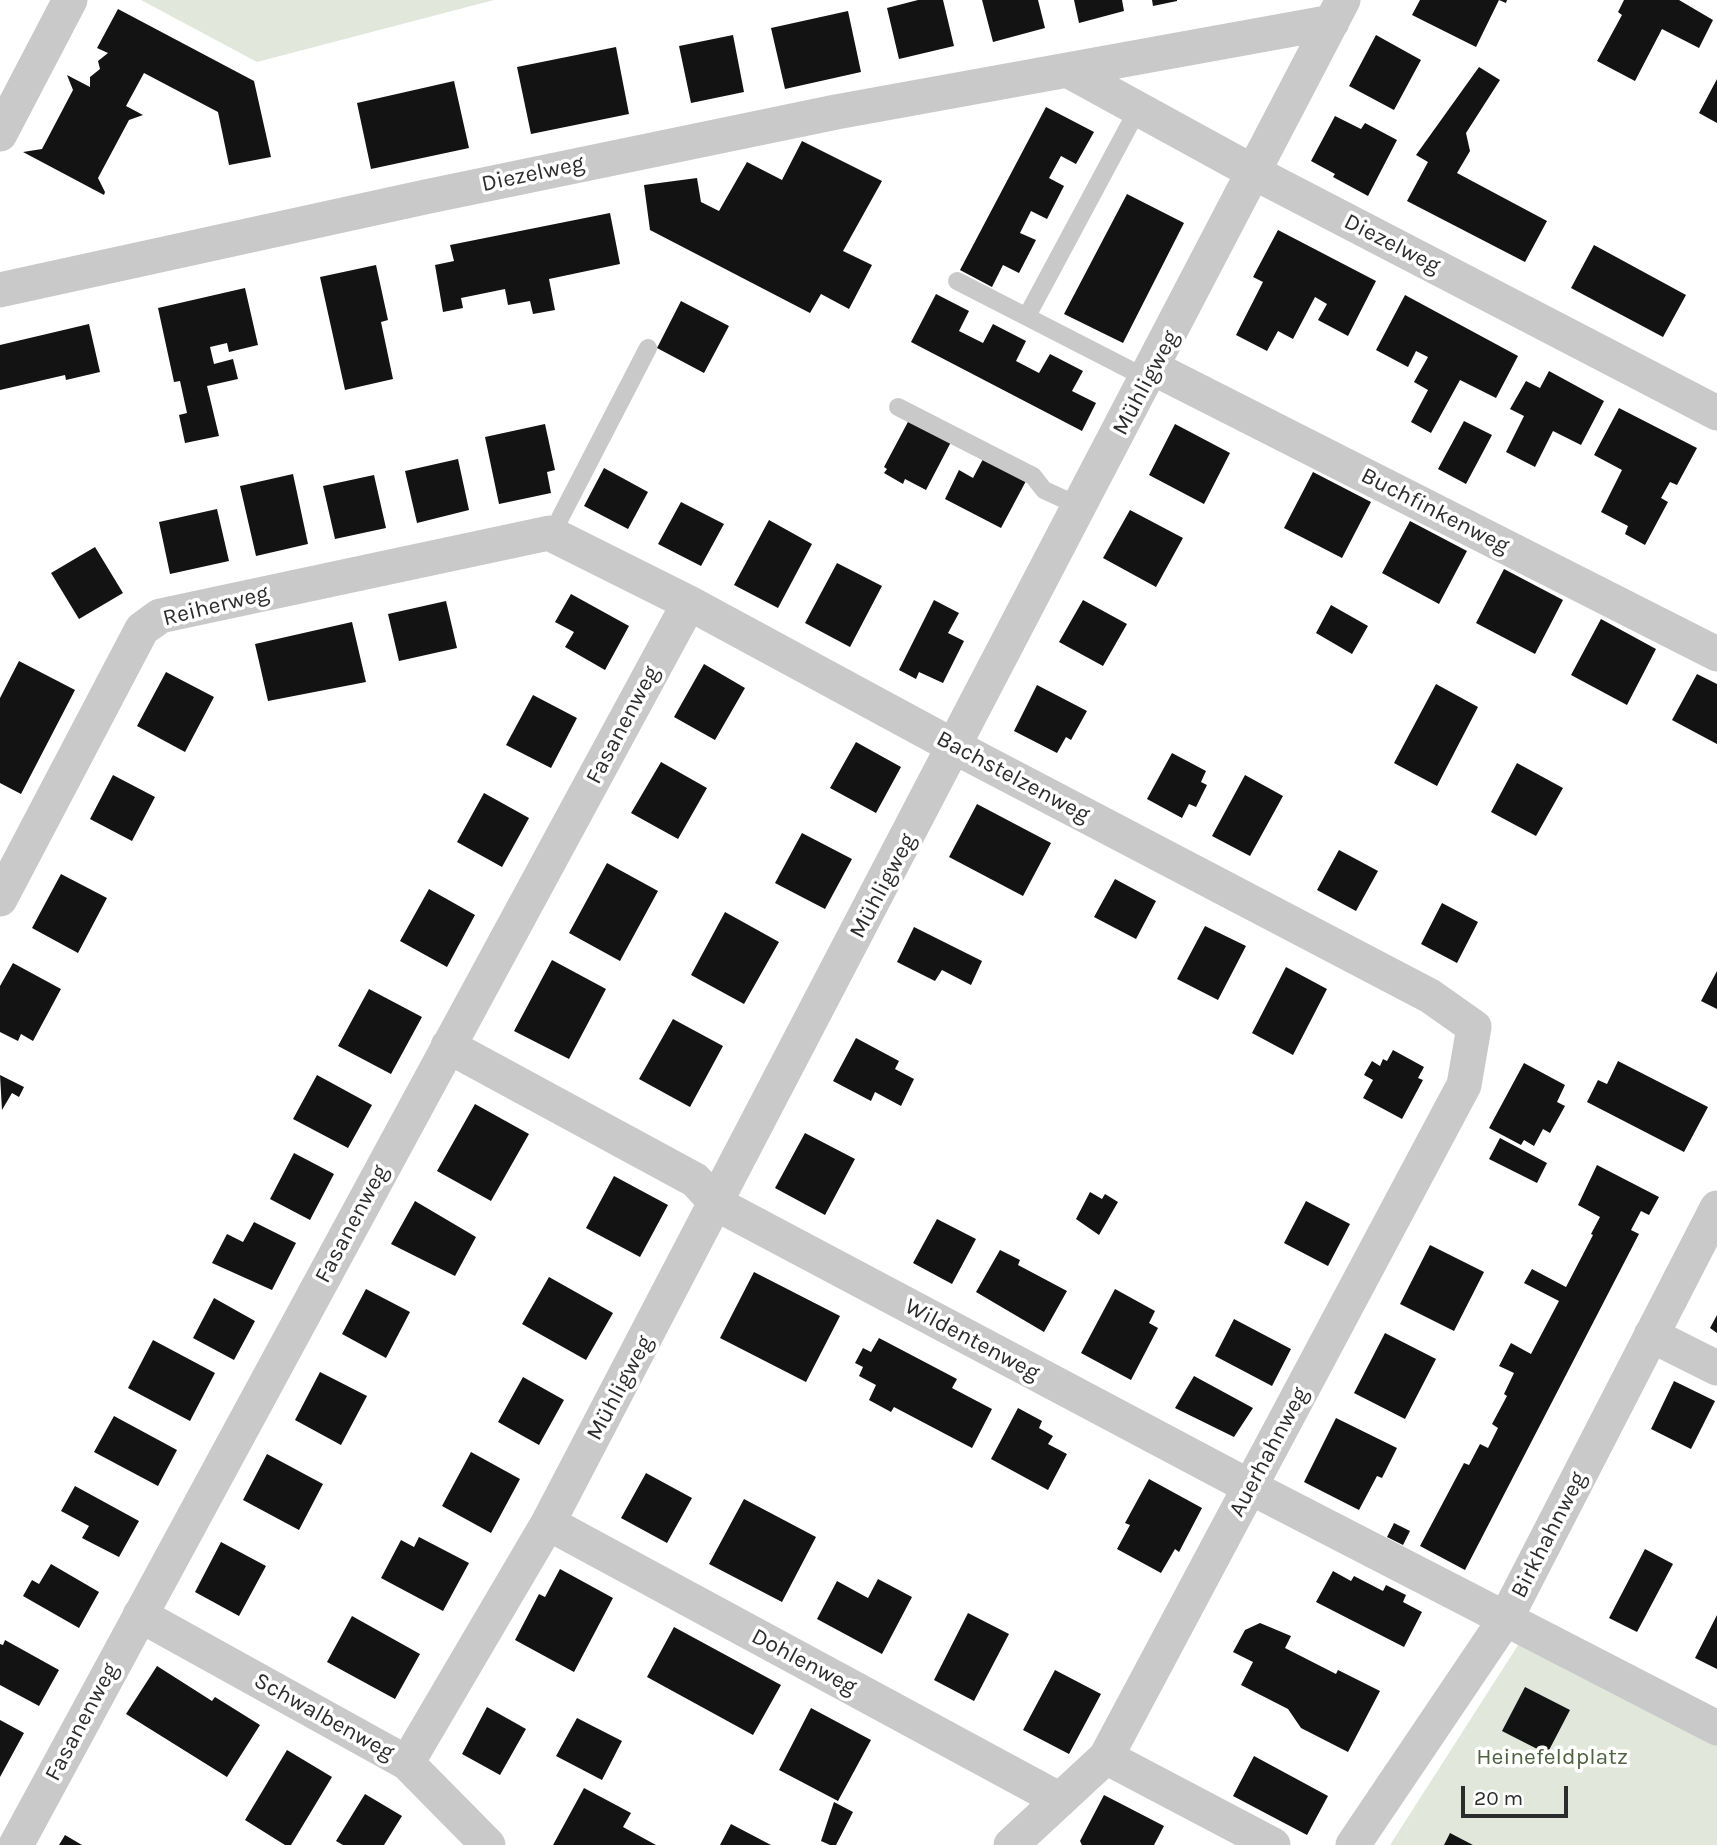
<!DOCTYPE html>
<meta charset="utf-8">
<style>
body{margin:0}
#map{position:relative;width:1717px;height:1845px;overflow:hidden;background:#fff;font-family:Karla,sans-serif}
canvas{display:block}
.scale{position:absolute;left:1461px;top:1786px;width:107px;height:32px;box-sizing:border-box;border:4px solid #2c2c2c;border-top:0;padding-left:9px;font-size:21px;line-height:24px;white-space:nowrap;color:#2c2c2c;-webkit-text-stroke:5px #fff;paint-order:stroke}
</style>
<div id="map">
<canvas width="1717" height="1845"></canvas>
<div class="scale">20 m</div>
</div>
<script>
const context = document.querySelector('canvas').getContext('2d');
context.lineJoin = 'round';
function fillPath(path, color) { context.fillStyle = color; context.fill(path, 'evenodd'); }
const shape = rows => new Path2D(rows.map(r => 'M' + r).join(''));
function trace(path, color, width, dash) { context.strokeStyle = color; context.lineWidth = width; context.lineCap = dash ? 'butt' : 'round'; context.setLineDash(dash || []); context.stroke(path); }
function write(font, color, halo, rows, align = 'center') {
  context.font = font + ' Karla,sans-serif'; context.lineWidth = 7; context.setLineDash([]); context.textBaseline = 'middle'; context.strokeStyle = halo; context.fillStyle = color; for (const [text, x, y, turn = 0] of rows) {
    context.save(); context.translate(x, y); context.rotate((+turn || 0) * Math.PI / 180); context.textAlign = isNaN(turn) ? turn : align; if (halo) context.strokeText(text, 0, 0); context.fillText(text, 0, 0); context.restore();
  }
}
fillPath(shape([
 [141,0,494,0,257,62],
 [1520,1642,1717,1743,1717,1845,1390,1845]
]), '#e1e8db');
fillPath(shape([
 [918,0,943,0,954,46,899,59,887,8],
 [982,0,1038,0,1045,28,993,42],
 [1074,0,1122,0,1124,11,1079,23],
 [1152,0,1177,0,1177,1,1153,6],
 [1420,0,1507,0,1506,3,1499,0,1476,47,1412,15],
 [1624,0,1679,0,1713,20,1699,48,1662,29,1635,81,1597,61,1622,15,1618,12],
 [118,9,254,81,271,157,229,165,218,112,144,73,126,106,143,115,129,120,98,178,105,192,104,195,23,152,42,149,73,90,67,75,90,87,90,77,100,69,98,61,108,53,97,48],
 [848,11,861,72,785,89,771,28],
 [733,35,744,92,691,103,679,46],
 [1376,35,1421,60,1394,110,1349,86],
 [616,47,629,114,531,134,517,67],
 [1479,67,1500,80,1466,133,1470,151,1457,173,1547,221,1525,262,1407,201,1428,162,1416,155],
 [1717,79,1717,123,1699,113],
 [454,81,469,148,371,169,357,103],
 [1046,107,1094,132,1076,164,1061,156,1049,178,1064,186,1047,219,1031,211,1020,233,1036,240,1019,273,1003,265,992,287,960,270],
 [1335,116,1361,129,1365,123,1397,140,1368,196,1333,177,1335,174,1311,161],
 [802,141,882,181,843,251,872,265,849,309,821,294,810,313,650,230,644,185,697,178,701,202,719,211,747,162,782,180],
 [1127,194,1184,223,1123,343,1064,314],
 [610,213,620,264,549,279,555,310,533,314,530,301,508,305,505,289,461,298,463,308,443,312,435,265,454,261,450,245],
 [1278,230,1376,281,1348,336,1318,320,1327,304,1315,297,1293,339,1278,331,1267,351,1236,335,1263,282,1253,277],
 [1594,245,1686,295,1663,337,1571,288],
 [376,265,388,320,381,322,393,379,345,390,320,277],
 [245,288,258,345,229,352,227,343,210,347,214,364,233,359,238,379,207,386,219,436,185,443,179,415,187,413,180,381,174,382,158,308],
 [936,294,969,311,959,331,983,343,993,324,1026,341,1016,361,1039,373,1050,354,1083,371,1072,391,1096,403,1082,431,911,342],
 [1405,295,1518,356,1496,398,1460,380,1431,433,1411,422,1428,390,1414,382,1428,357,1416,351,1408,367,1376,350],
 [681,301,729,326,704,373,657,348],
 [89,324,100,372,66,380,65,375,0,390,0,345],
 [1549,371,1604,401,1581,445,1553,431,1535,467,1506,452,1524,416,1510,409,1526,381,1540,388],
 [1619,408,1697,448,1677,485,1670,482,1661,498,1668,502,1645,545,1625,534,1628,526,1601,512,1622,470,1594,455],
 [909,420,951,442,926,490,905,479,903,484,884,473,887,469,884,467],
 [1464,421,1492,435,1466,484,1438,469],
 [545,424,555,470,547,472,551,493,499,504,485,437],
 [1175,424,1230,453,1204,504,1149,475],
 [458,459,469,510,417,523,405,471],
 [983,459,1026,481,1001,528,945,499,959,470,973,478],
 [604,468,648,492,628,529,584,506],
 [1313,472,1371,502,1342,558,1284,528],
 [293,474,308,544,256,556,240,486],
 [374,475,386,528,335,539,323,486],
 [681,502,724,524,701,566,658,544],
 [217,509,229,561,170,574,159,522],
 [1130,510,1183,538,1156,587,1103,558],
 [769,520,812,544,778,608,734,585],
 [1410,521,1467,551,1439,604,1382,573],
 [95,547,123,593,79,619,51,573],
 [837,563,882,586,850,647,805,623],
 [1504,569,1563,600,1535,654,1476,623],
 [571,594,629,626,605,670,565,647,574,632,555,622],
 [934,600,959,613,948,633,964,641,943,683,919,672,916,679,899,670],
 [1083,600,1127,624,1103,666,1059,642],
 [446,601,457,648,399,661,388,614],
 [1331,605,1368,626,1352,654,1316,633],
 [1601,619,1656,649,1627,705,1571,675],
 [352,622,366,682,268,701,255,644],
 [19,661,75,690,21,794,0,783,0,698],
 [704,664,745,688,715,740,674,717],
 [166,672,214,697,185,752,137,726],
 [1697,674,1717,684,1717,744,1672,720],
 [1436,684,1478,707,1437,786,1394,763],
 [1037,685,1087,711,1071,740,1066,737,1057,753,1014,731],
 [533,695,577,718,551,768,506,745],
 [856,742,901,767,876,813,830,788],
 [1172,753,1206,771,1201,782,1207,785,1196,807,1189,804,1182,818,1147,799],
 [661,762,707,788,678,839,631,813],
 [1517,763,1563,788,1536,836,1491,812],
 [113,775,155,797,132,841,90,819],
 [1245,775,1283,796,1250,856,1212,836],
 [484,793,529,818,502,867,457,842],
 [977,804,1051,843,1023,896,949,857],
 [802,833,852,859,825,909,775,883],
 [1339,850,1378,871,1356,911,1317,890],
 [607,863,658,891,620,961,569,933],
 [61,874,107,898,78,953,32,928],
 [1115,879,1156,901,1136,939,1094,917],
 [429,889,475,915,447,967,400,941],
 [1442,903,1478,922,1457,963,1421,944],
 [725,912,779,942,744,1004,691,975],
 [1205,926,1246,946,1218,1000,1177,979],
 [914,927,982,961,971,985,942,970,935,981,897,962],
 [552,960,606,989,569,1059,514,1031],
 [13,963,61,989,33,1041,21,1034,18,1041,0,1032,0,986],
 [1286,967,1327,989,1293,1055,1252,1033],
 [1717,971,1717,1009,1701,1001],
 [369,989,422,1017,391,1074,338,1046],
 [673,1019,723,1046,690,1107,639,1079],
 [856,1038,899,1061,895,1069,914,1079,901,1106,875,1092,871,1101,833,1081],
 [1393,1050,1424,1067,1418,1078,1423,1080,1402,1119,1363,1098,1373,1080,1364,1075,1372,1061,1380,1066,1383,1059,1387,1061],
 [1618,1061,1708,1107,1684,1152,1587,1102,1598,1080,1607,1084],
 [1524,1063,1565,1085,1557,1102,1565,1106,1550,1133,1543,1129,1534,1146,1524,1140,1521,1145,1489,1128],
 [0,1075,24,1087,19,1097,12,1093,2,1110],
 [317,1075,372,1105,348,1148,293,1119],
 [475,1104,529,1134,491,1201,437,1171],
 [805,1133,855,1159,825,1215,775,1188],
 [1500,1138,1547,1163,1537,1183,1489,1159],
 [294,1153,334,1174,310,1220,270,1199],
 [1597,1165,1659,1197,1649,1215,1641,1211,1631,1230,1639,1234,1465,1570,1420,1546,1464,1463,1469,1465,1480,1444,1488,1448,1498,1428,1492,1424,1507,1396,1504,1394,1514,1373,1499,1366,1511,1343,1531,1354,1559,1301,1524,1283,1532,1269,1566,1287,1593,1235,1591,1234,1600,1217,1578,1205],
 [614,1176,668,1205,640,1257,586,1228],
 [1090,1192,1102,1199,1105,1194,1118,1202,1099,1235,1076,1219],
 [415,1201,476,1237,455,1276,391,1244],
 [1306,1201,1350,1224,1328,1266,1284,1243],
 [937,1219,976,1239,952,1284,913,1263],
 [254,1222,296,1243,272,1290,212,1263,227,1234,243,1242],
 [1430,1245,1484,1272,1454,1331,1400,1304],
 [1000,1250,1020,1260,1018,1265,1067,1291,1044,1332,976,1292],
 [754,1272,840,1316,806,1382,720,1338],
 [549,1277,613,1313,586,1360,522,1324],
 [366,1289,410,1312,386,1358,342,1334],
 [1115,1289,1155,1311,1149,1323,1158,1328,1131,1380,1081,1353],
 [214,1298,255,1321,234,1360,193,1338],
 [1717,1315,1717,1333,1710,1328],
 [1234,1319,1291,1349,1272,1386,1215,1356],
 [1385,1333,1436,1359,1405,1419,1354,1393],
 [879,1338,957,1379,952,1388,992,1409,972,1448,894,1407,891,1412,869,1400,876,1385,859,1376,863,1367,855,1363,863,1348,871,1352],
 [153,1340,215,1373,190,1421,128,1388],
 [320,1372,367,1396,341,1445,295,1420],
 [1194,1376,1253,1408,1234,1437,1175,1408],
 [523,1377,564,1400,539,1445,498,1422],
 [1674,1381,1715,1401,1691,1449,1651,1429],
 [1018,1408,1042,1421,1039,1428,1053,1436,1048,1444,1067,1454,1048,1490,991,1459],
 [114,1416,177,1450,158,1486,94,1452],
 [1336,1418,1397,1448,1382,1478,1377,1476,1359,1510,1304,1482],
 [471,1452,520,1479,491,1533,442,1506],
 [267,1454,323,1484,299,1530,243,1500],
 [646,1473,692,1498,667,1543,621,1518],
 [1149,1479,1202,1508,1179,1552,1175,1549,1161,1573,1117,1549,1130,1525,1125,1523],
 [75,1486,139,1521,119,1557,82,1538,89,1526,61,1511],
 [744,1499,816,1537,782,1602,709,1564],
 [1394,1523,1410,1531,1403,1545,1387,1537],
 [419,1537,469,1563,443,1611,381,1578,401,1540,414,1547],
 [221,1542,266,1566,239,1616,195,1592],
 [1645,1549,1673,1564,1637,1632,1609,1618],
 [51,1564,99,1592,79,1628,23,1596,32,1580,39,1584],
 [560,1569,613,1598,574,1672,515,1640,539,1594,545,1597],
 [1333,1571,1351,1581,1354,1576,1383,1591,1386,1585,1406,1595,1403,1602,1422,1612,1404,1647,1316,1602],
 [878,1579,912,1597,882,1654,817,1619,837,1581,868,1598],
 [968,1613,1009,1634,974,1701,934,1680],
 [1717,1615,1717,1669,1695,1658],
 [352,1616,420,1654,395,1699,327,1662],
 [1260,1623,1291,1636,1285,1648,1336,1674,1338,1670,1380,1691,1348,1752,1301,1728,1288,1709,1241,1685,1253,1662,1233,1652,1245,1630],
 [674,1627,781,1685,753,1735,647,1677],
 [5,1640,59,1670,39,1706,0,1685,0,1644,3,1645],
 [157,1666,212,1701,215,1697,260,1725,227,1777,126,1714],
 [1055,1670,1101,1694,1069,1754,1023,1730],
 [1525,1687,1570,1710,1547,1754,1502,1731],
 [487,1707,526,1729,500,1775,462,1754],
 [811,1708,871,1740,838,1801,779,1770],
 [577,1718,622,1741,602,1780,556,1756],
 [0,1720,24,1733,0,1777],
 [287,1750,332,1777,291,1845,285,1845,245,1820],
 [1254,1756,1328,1796,1307,1835,1233,1796],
 [584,1788,631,1813,623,1827,656,1845,553,1845],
 [365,1794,402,1816,384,1845,343,1845,336,1841],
 [1104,1795,1164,1826,1154,1845,1082,1845,1080,1841],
 [834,1802,853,1812,836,1845,830,1845,821,1841],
 [731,1824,771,1845,720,1845],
 [1450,1833,1473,1845,1444,1845],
 [65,1835,82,1845,59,1845]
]), '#131313');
trace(shape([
 [957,281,1148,379],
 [1027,316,1138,109],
 [898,407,1033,476,1044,490,1081,507],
 [555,535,560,518,648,348]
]), '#c9c9c9', 18);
trace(shape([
 [1069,71,1255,173,1717,413],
 [0,134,70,0],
 [0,290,425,197,836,112,1332,22],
 [1153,368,1717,654],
 [0,899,142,629,160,616,549,533,689,603,955,747,1430,996,1474,1027,1464,1085,1106,1757,1011,1845],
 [448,1046,695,1180,717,1204,1250,1487,1717,1728],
 [1651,1335,1717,1368],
 [548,1523,1060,1800],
 [140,1615,407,1763,488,1845],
 [1106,1757,1273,1845],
 [407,1763,548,1523,1343,0],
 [16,1845,689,603],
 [1353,1845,1506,1618,1717,1208]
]), '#c9c9c9', 35);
write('23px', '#2c2c2c', '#fff', [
 ["Diezelweg",533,174,-12],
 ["Diezelweg",1392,244,27],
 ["Mühligweg",1146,383,-62],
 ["Buchfinkenweg",1435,511,27],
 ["Reiherweg",216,606,-14],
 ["Fasanenweg",623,725,-62],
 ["Bachstelzenweg",1013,777,28],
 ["Mühligweg",883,886,-62],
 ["Fasanenweg",352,1224,-62],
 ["Wildentenweg",972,1340,28],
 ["Mühligweg",620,1388,-62],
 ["Auerhahnweg",1269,1452,-62],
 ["Birkhahnweg",1549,1535,-63],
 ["Dohlenweg",804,1662,28],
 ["Schwalbenweg",324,1717,29],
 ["Fasanenweg",82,1722,-62]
]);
write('23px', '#4e623f', '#fff', [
 ["Heinefeldplatz",1552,1757]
]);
</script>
